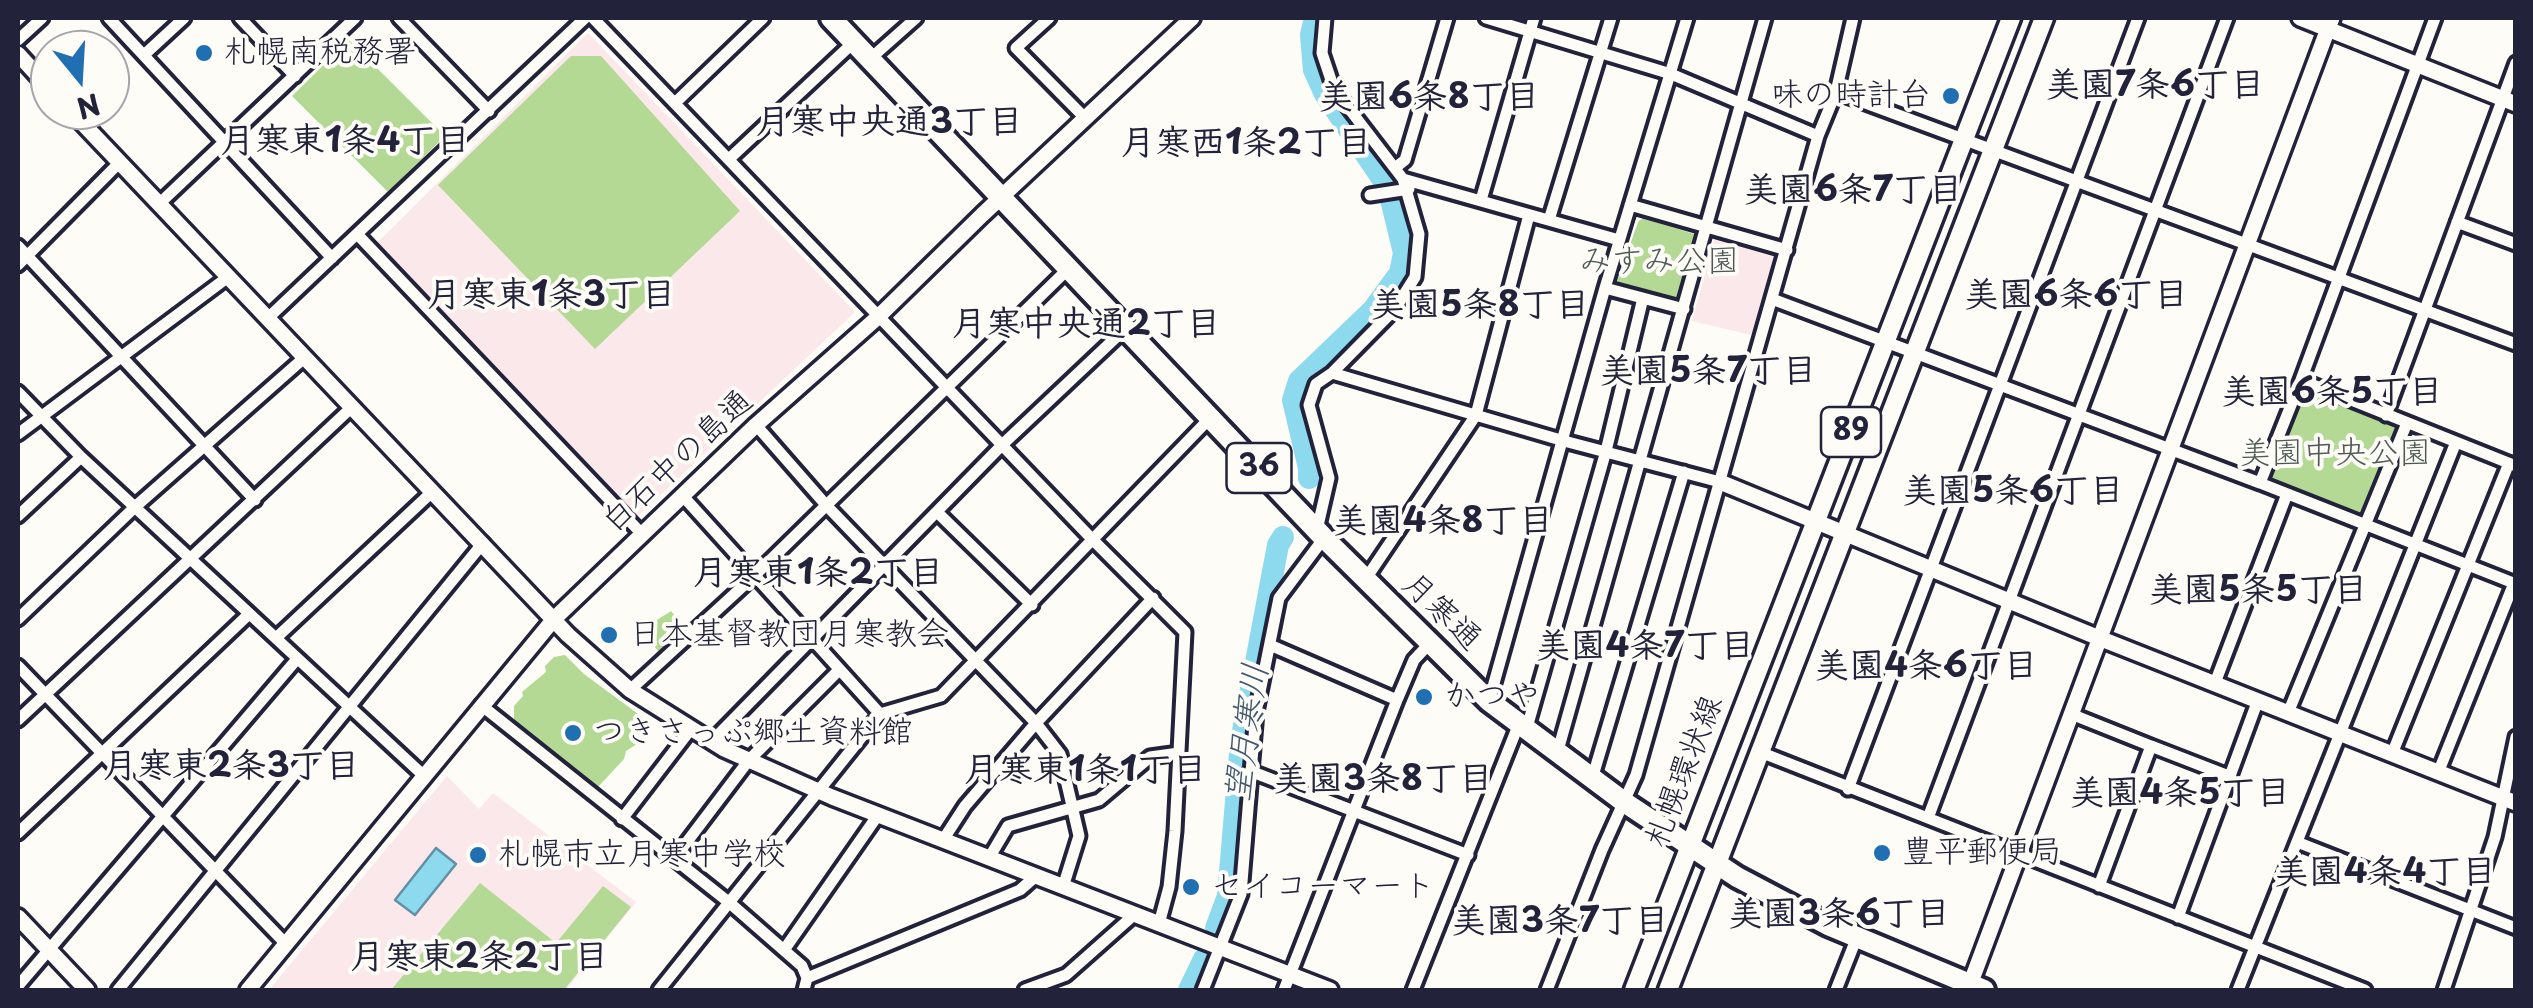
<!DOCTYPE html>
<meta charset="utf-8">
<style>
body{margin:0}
#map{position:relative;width:2533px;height:1008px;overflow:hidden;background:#fdfcf7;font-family:"Playpen Sans",sans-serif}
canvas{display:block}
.frame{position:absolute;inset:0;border:20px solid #22223b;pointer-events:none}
.north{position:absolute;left:30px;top:30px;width:100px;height:100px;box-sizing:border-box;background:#fdfcf7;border:2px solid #a5a5ac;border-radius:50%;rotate:162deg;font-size:28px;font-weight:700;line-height:40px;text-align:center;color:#22223b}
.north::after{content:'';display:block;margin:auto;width:35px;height:45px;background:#1f6fb2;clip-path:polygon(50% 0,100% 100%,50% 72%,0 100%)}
</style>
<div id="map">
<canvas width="2533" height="1008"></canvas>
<div class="frame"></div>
<div class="north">N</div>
</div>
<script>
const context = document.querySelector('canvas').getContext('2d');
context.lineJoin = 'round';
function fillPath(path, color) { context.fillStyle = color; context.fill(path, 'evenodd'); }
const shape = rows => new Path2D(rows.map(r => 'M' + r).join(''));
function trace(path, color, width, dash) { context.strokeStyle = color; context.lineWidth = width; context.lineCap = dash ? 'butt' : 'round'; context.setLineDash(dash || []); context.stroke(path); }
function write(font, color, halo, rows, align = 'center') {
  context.font = font + ' "Playpen Sans","Klee One",sans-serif'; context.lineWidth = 8; context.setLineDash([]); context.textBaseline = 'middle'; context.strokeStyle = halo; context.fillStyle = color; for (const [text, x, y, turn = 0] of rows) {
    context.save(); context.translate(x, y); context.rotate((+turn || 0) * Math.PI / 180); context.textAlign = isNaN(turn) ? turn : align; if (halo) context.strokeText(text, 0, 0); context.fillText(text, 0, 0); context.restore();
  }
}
fillPath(shape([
 [588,33,855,312,637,517,377,243],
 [1715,237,1779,255,1760,337,1692,321],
 [447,776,479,809,493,793,636,902,566,990,269,990]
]), '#fbe8ea');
fillPath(shape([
 [349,40,445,136,388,192,292,96],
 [571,56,601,56,740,211,595,349,438,185],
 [1643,218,1697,235,1700,242,1682,298,1673,301,1623,287,1617,282,1638,222],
 [2310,394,2397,426,2399,433,2367,512,2360,514,2273,482,2270,472,2303,395],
 [671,611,686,629,674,640,674,645,660,653,644,635,649,625],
 [565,655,584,674,649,722,637,744,626,751,624,759,598,787,572,766,568,768,556,762,552,750,538,746,531,735,517,728,514,719,514,706,523,696,522,692,546,672,545,666,554,657],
 [480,883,556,943,603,886,631,907,564,990,391,990]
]), '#b4d994');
const water = shape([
 [436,848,456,864,415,915,395,900,436,848]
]);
fillPath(water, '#8dd9ed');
trace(water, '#6290a6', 2.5);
trace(shape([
 [1309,478,1309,468,1293,400,1299,381,1373,310,1400,273,1404,253,1388,187,1325,94,1314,70,1311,35,1315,18],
 [1216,928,1228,896,1241,742,1278,545,1283,537],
 [1189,990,1204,959]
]), '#8dd9ed', 22);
const minor = shape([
 [109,18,332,258],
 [240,18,295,76],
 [399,18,489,111],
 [593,18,1091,538,1185,632,1175,831,1169,887,1159,924],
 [1049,18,1016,48,1086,119],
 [1486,18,1671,74,1818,136],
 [2435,18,2301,380,2260,483,2516,584],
 [18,40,42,18],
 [144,55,184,18],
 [871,58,916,18],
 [1836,92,2516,344],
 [675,103,763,18],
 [729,159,854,42],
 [1395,168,1405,160,1447,18],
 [1403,179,1619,240],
 [1370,195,1409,189],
 [1481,200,1534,18],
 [160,203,355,18],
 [1630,205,1787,250],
 [1549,220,1611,18],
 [2457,222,2516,244],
 [357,234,641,533],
 [18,246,255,500],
 [18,265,120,162],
 [1605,288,1684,309],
 [1772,299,2260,483],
 [268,318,585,18],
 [1332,373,1564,441,1720,482],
 [2301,380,2516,466],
 [18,392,81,457,424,776],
 [2386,415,2516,63],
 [756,425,826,505,1036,723,1060,754,1079,836,1063,887],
 [18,434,228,277],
 [682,495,880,714],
 [937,512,1032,605],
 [18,516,81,457],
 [1317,530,1329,478,1309,405,1316,384,1332,373,1395,309,1415,277,1419,234,1403,179,1334,89,1322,53,1325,18],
 [1365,580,1476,415,1529,215],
 [18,619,136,506,304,358],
 [276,638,432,492],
 [1270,645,1397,700],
 [18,666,286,944],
 [2215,683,2287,494],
 [630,690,754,576,1070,267],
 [1489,701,1605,288,1687,18],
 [481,705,731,904,802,966,807,978,804,990],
 [2288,713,2407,423],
 [2071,714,2151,746,2099,886],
 [18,720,352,407],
 [1526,731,1606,451,1643,298],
 [711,742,1003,444,1126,328],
 [2151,746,2231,777],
 [1760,752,2365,990],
 [1557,754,1765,18],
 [2392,754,2509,463],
 [1250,771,1468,855],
 [2438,773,2514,583],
 [1592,779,1684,472],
 [1848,789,2138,18],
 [1928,818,2227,18],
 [622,819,691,729],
 [18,833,249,614],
 [943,840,965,806,1036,723,1153,598],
 [2297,842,2516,928],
 [989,858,1008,826,1099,800,1150,757,1179,753],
 [674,859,749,760,839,670],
 [2178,917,2258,700],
 [784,950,878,815],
 [807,978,1020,890,1036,876],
 [18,986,297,659],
 [118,990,483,543],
 [659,990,880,714,941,696,1211,417],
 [1025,990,1066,975,1135,914],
 [1203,990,1241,894,1256,712,1279,598,1324,538],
 [1284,990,1397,700,1414,660,1430,643],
 [1413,990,1518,726],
 [1547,990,1602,850,1636,775,1818,136,1836,92,1853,18],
 [1836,990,1857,937],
 [2238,990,2456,442],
 [2444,990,2495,837,2516,737]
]);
const tertiary = shape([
 [2300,18,2516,104],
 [18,54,50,89],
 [70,110,568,635,630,690,724,749,832,797,1330,990],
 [1720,482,2099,638,2516,803],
 [18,917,87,990],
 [248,990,554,619,756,425,878,317,982,215,1192,18],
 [1968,990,2332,18]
]);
const primary = shape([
 [1634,990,2011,18],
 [1668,990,2044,18]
]);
const trunk = shape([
 [831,18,1324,538,1489,701,1624,802,1737,877,1828,925,1984,990]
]);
trace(minor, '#22223b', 19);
trace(tertiary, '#22223b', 22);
trace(primary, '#22223b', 25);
trace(trunk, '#22223b', 28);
trace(minor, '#fdfcf7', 11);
trace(tertiary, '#fdfcf7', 15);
trace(primary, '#fdfcf7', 18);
trace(trunk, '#fdfcf7', 20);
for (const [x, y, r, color] of [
 [204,53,10,"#1f6fb2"],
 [1951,96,10,"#1f6fb2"],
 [609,635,10,"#1f6fb2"],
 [1424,697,10,"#1f6fb2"],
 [573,733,10,"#1f6fb2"],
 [1882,853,10,"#1f6fb2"],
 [478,855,10,"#1f6fb2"],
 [1191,887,10,"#1f6fb2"]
]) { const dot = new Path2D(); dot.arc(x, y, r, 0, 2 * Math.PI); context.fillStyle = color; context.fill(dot); trace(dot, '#fdfcf7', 4); }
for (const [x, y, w] of [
 [1851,432,60],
 [1259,468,65]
]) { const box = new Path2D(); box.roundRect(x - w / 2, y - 25, w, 50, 8); context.fillStyle = '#fdfcf7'; context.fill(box); trace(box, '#22223b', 2.5); }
write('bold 30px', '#22223b', null, [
 ["89",1851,432],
 ["36",1259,468]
]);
write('32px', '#22223b', '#fdfcf7', [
 ["札幌南税務署",224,53],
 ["味の時計台",1931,96,"right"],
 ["日本基督教団月寒教会",629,635],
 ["かつや",1444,697],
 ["つきさっぷ郷土資料館",593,733],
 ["豊平郵便局",1902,853],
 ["札幌市立月寒中学校",498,855],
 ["セイコーマート",1211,887]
], 'left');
write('32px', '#4e5956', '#fdfcf7', [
 ["みすみ公園",1659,262],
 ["美園中央公園",2335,454]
]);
write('32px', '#22223b', '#fdfcf7', [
 ["白石中の島通",678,462,-43],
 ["月寒通",1441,612,44],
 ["札幌環状線",1685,772,-69]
]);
write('bold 35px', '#22223b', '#fdfcf7', [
 ["美園7条6丁目",2155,86],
 ["美園6条8丁目",1429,98],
 ["月寒中央通3丁目",889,123],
 ["月寒東1条4丁目",345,142],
 ["月寒西1条2丁目",1246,144],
 ["美園6条7丁目",1853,191],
 ["月寒東1条3丁目",551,296],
 ["美園6条6丁目",2076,296],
 ["美園5条8丁目",1480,306],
 ["月寒中央通2丁目",1086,325],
 ["美園5条7丁目",1708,372],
 ["美園6条5丁目",2332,393],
 ["美園5条6丁目",2013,492],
 ["美園4条8丁目",1443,522],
 ["月寒東1条2丁目",818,574],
 ["美園5条5丁目",2258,591],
 ["美園4条7丁目",1645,647],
 ["美園4条6丁目",1926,667],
 ["月寒東2条3丁目",231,767],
 ["月寒東1条1丁目",1085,771],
 ["美園3条8丁目",1383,780],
 ["美園4条5丁目",2180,794],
 ["美園4条4丁目",2385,873],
 ["美園3条6丁目",1839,915],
 ["美園3条7丁目",1560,922],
 ["月寒東2条2丁目",479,958]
]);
write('italic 35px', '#425970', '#fdfcf7', [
 ["望月寒川",1248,733,-82]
]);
</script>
